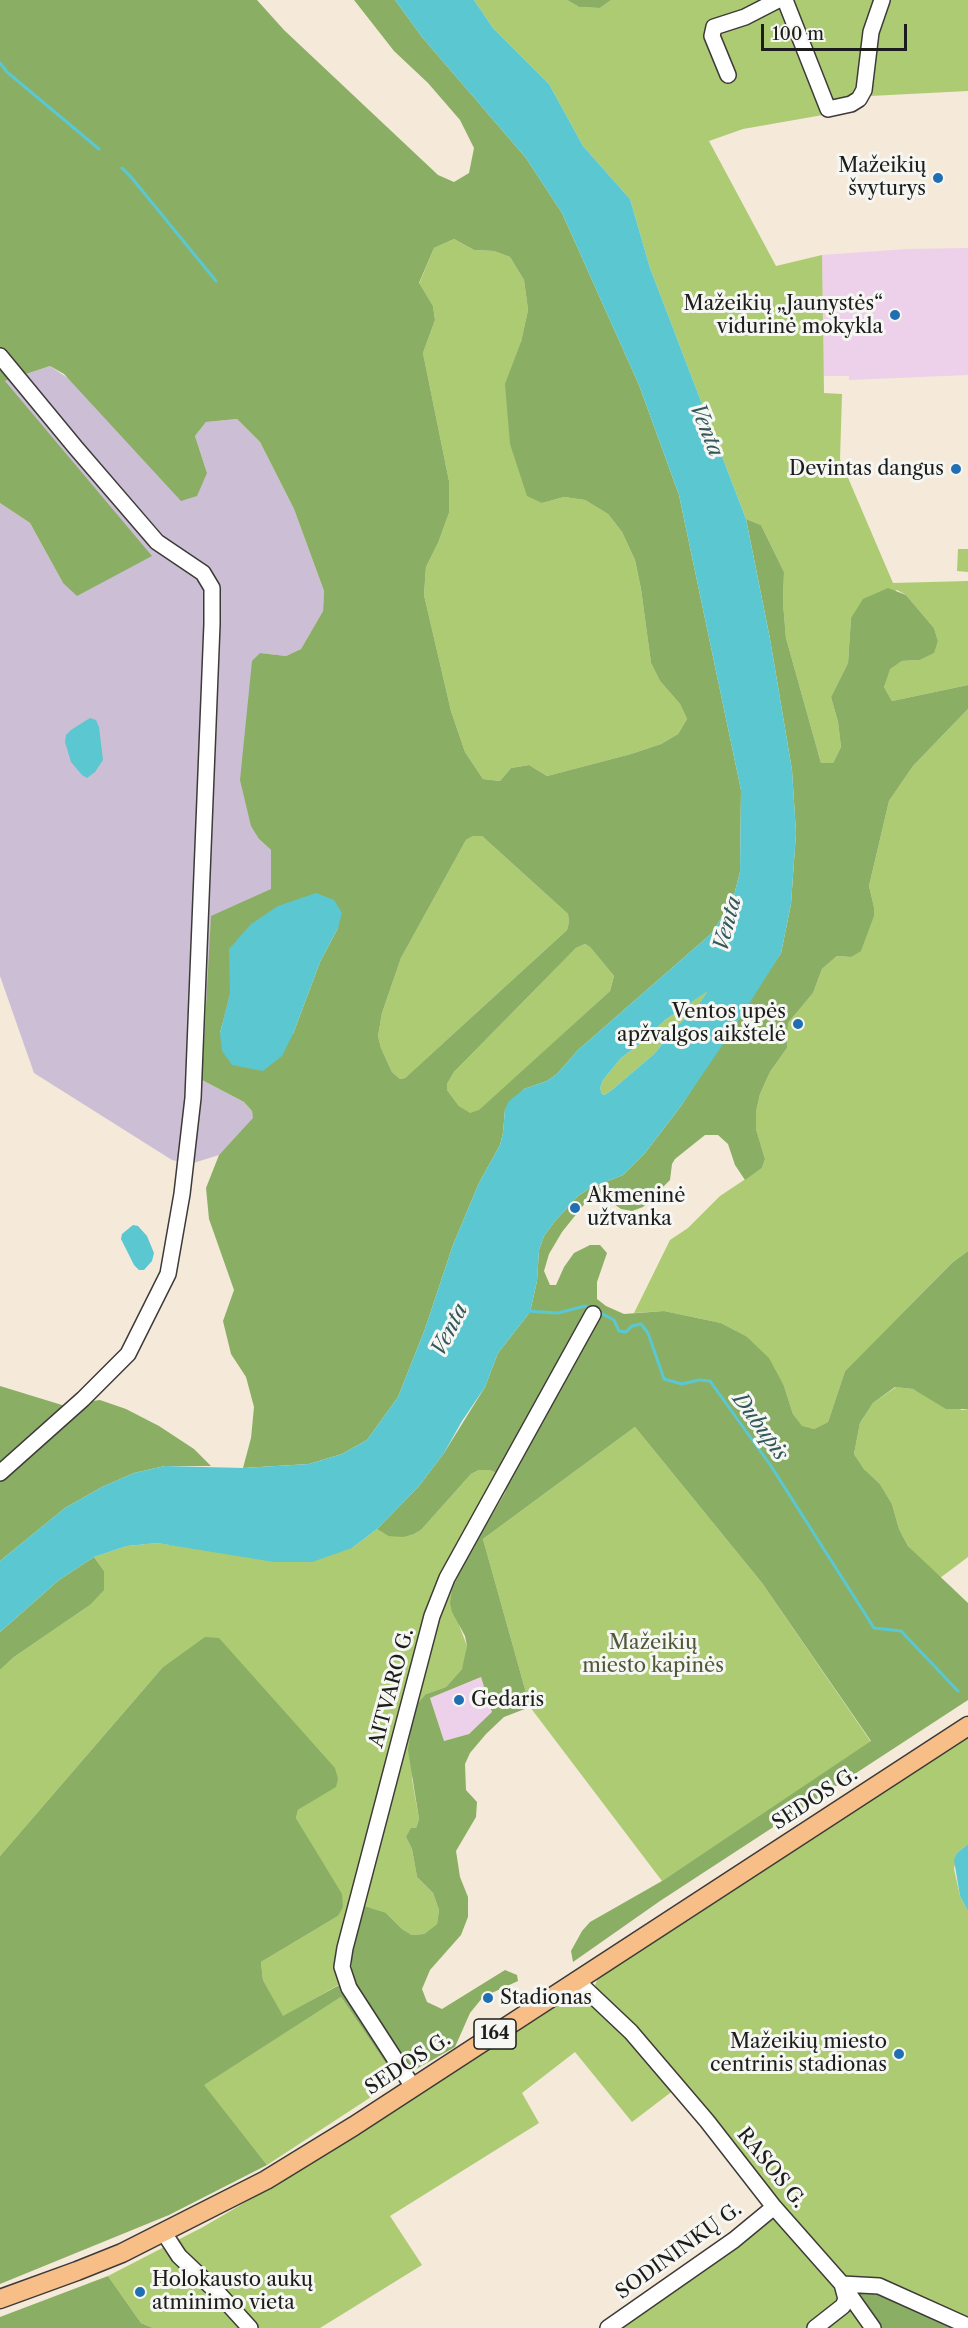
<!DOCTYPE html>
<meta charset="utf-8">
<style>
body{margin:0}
#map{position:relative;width:968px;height:2328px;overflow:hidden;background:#f5e9da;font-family:"Libre Caslon Text",serif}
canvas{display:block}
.scale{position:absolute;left:761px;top:24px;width:146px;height:27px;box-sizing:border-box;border:3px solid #1c1c1c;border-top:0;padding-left:8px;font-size:18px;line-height:21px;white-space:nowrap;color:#1c1c1c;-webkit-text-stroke:4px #f6f6f2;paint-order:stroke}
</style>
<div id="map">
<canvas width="968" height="2328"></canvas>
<div class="scale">100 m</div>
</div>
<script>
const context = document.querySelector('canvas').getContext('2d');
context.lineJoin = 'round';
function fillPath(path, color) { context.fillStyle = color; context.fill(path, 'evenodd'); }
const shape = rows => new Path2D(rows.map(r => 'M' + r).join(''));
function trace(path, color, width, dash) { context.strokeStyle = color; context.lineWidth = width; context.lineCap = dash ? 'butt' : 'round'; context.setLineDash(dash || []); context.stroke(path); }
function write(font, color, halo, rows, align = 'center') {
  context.font = font + ' "Libre Caslon Text",serif'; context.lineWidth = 6; context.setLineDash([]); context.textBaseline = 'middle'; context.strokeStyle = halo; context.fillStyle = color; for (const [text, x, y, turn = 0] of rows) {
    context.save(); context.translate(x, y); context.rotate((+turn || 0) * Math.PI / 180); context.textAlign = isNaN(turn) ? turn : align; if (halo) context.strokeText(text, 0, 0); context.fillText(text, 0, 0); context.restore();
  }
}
fillPath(shape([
 [968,248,968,375,849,380,849,376,823,376,822,255,907,249],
 [481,1677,493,1712,469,1734,444,1741,430,1698]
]), '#edd0e9');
fillPath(shape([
 [50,366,207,473,195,436,206,422,237,419,260,442,294,509,324,591,323,611,301,649,286,656,260,653,259,839,271,850,271,889,202,1080,244,1102,252,1111,254,1119,219,1155,190,1164,172,1160,34,1073,0,976,0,503,30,523,63,583,5,381]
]), '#ccbed4');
fillPath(shape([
 [474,0,567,0,579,7,600,8,611,0,968,0,968,91,870,96,857,109,743,129,709,141,776,266,822,255,824,393,842,394,840,459,893,583,968,581,968,685,892,701,884,687,889,669,902,661,920,660,933,653,938,641,934,628,906,595,897,590,851,618,848,663,831,697,838,722,841,747,833,763,821,763,786,638,783,603,784,572,761,525,746,519,650,268,630,199,583,146,549,84,493,28],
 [454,239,474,250,494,251,510,257,524,280,528,310,521,342,542,503,564,497,585,500,608,514,622,532,635,560,641,589,651,663,660,681,680,704,687,719,678,734,661,744,631,754,547,776,529,765,511,768,500,781,483,779,465,752,451,711,424,595,426,567,438,543,449,513,449,481,423,353,435,320,433,306,419,284,434,248],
 [958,549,968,549,968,572,957,571],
 [968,709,968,1251,953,1262,845,1371,828,1422,814,1429,802,1427,793,1414,784,1386,746,1336,721,1323,664,1311,634,1313,670,1240,688,1228,720,1196,762,1168,765,1159,756,1129,756,1112,760,1094,770,1072,787,1048,788,1023,813,993,822,969,837,956,851,957,874,907,869,886,889,801,913,766],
 [473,836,482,836,568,914,569,922,567,930,405,1078,400,1079,392,1072,381,1048,378,1036,382,1013,401,958,466,840],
 [585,944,590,947,614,976,610,991,479,1111,470,1114,459,1106,447,1090,447,1084,454,1072,576,948],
 [709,990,694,1011,678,1025,654,1054,613,1089,605,1095,602,1094,600,1088,603,1080,621,1058,641,1043,665,1020],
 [896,1387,913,1389,962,1410,968,1409,968,1557,940,1578,908,1546,899,1529,892,1504,880,1484,864,1469,854,1454,860,1423,873,1403],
 [635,1427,762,1583,871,1742,662,1881,530,1707,483,1539],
 [479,1470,490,1470,496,1473,506,1488,505,1493,465,1560,459,1625,467,1646,466,1659,462,1669,446,1687,426,1694,412,1779,419,1819,416,1828,406,1837,412,1849,417,1877,433,1893,439,1910,437,1924,424,1934,412,1935,402,1929,386,1913,352,1977,283,2017,263,1980,261,1962,338,1916,341,1894,296,1818,298,1810,335,1787,162,1668,0,1856,0,1670,14,1657,90,1605,104,1571,94,1557,127,1546,157,1543,193,1548,352,1548,377,1529,388,1536,414,1534,421,1530,471,1474],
 [968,1735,968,1844,957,1853,954,1869,960,1896,968,1911,968,2328,864,2301,881,2328,601,2328,777,2203,598,1991,595,1985,599,1976],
 [579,1992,625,2031,674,2090,632,2122,575,2052,522,2093,539,2123,390,2216,422,2265,320,2328,153,2328,141,2323,108,2276,203,2227,309,2165,570,1994],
 [341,1997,397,2080,267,2165,203,2085]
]), '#adcb72');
fillPath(shape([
 [0,0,257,0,284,30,438,175,454,182,469,173,474,148,460,120,428,83,394,51,354,0,395,0,422,37,526,158,562,213,639,385,679,495,741,790,740,872,733,899,712,933,578,1050,557,1074,547,1081,524,1089,505,1109,503,1133,500,1145,479,1183,453,1245,425,1329,398,1397,367,1440,342,1454,309,1464,243,1468,251,1438,254,1407,246,1377,231,1354,223,1321,234,1290,209,1219,206,1188,219,1155,253,1118,252,1111,244,1102,202,1080,211,916,271,889,271,850,259,839,251,826,240,780,252,661,260,653,286,656,301,649,323,611,324,591,294,509,260,442,237,419,206,422,195,436,207,473,197,496,181,501,64,374,50,366,5,381,152,556,77,596,63,583,30,523,0,503],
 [454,239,474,250,494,251,510,257,524,280,528,310,521,342,505,384,510,444,527,496,542,503,564,497,585,500,608,514,622,532,635,560,641,589,651,663,660,681,680,704,687,719,678,734,661,744,631,754,547,776,529,765,511,768,500,781,483,779,465,752,451,711,424,595,426,567,438,543,449,513,449,481,423,353,435,320,433,306,419,283,434,248],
 [473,836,482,836,568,914,569,922,567,930,405,1078,400,1079,392,1072,381,1048,378,1036,382,1013,401,958,466,840],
 [338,928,320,962,293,1034,220,1033,230,994,231,977],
 [585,944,590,947,614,976,610,991,479,1110,470,1113,459,1106,447,1090,447,1084,454,1072,576,948],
 [567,0,611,0,600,8,579,7],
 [746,519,761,525,784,572,783,603,786,638,821,763,833,763,841,747,838,722,831,697,848,663,851,618,863,599,888,588,906,595,934,628,938,641,934,653,920,660,902,661,890,669,884,687,892,701,968,685,968,709,913,766,889,801,869,886,874,907,874,916,861,951,851,957,837,956,822,969,813,993,788,1023,787,1048,770,1072,760,1094,756,1112,756,1129,765,1159,762,1168,745,1180,735,1165,728,1144,718,1135,705,1135,675,1159,672,1164,670,1180,643,1207,632,1211,621,1209,607,1199,596,1198,586,1202,562,1232,549,1254,544,1271,550,1285,556,1285,564,1267,574,1253,590,1245,600,1245,607,1253,597,1282,597,1299,606,1306,624,1314,664,1311,721,1323,746,1336,769,1358,784,1386,793,1414,802,1426,814,1429,828,1422,845,1371,953,1262,968,1251,968,1409,946,1409,913,1389,895,1387,873,1403,860,1423,854,1454,864,1469,880,1484,892,1504,899,1529,908,1546,968,1603,968,1700,660,1901,573,1962,571,1951,582,1931,590,1922,662,1881,871,1741,762,1583,635,1427,483,1539,530,1707,504,1717,486,1734,470,1753,465,1764,466,1790,477,1802,476,1817,456,1851,460,1877,468,1897,468,1917,461,1935,430,1970,422,1989,427,2002,442,2009,505,1970,517,1975,518,1981,483,1997,470,2013,455,2047,397,2080,341,1997,204,2085,267,2165,169,2215,0,2284,0,1856,162,1668,205,1637,219,1638,335,1768,338,1779,336,1787,298,1810,296,1818,342,1894,343,1907,338,1916,261,1962,263,1980,283,2016,352,1978,352,1953,364,1906,386,1913,402,1929,412,1935,424,1934,437,1924,439,1910,433,1893,417,1877,412,1849,406,1837,411,1828,416,1828,419,1819,408,1750,414,1708,426,1694,446,1687,462,1669,467,1646,465,1636,452,1612,450,1603,452,1590,465,1560,505,1493,506,1488,496,1473,490,1470,479,1470,471,1474,421,1530,414,1534,403,1537,388,1536,377,1529,419,1486,444,1453,485,1387,498,1353,530,1312,537,1281,539,1250,544,1236,555,1221,578,1196,590,1188,623,1175,645,1153,681,1106,781,953,791,904,796,833,792,770,770,639],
 [481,1677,492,1712,469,1734,444,1741,430,1698],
 [0,1386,62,1405,100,1400,126,1409,159,1426,194,1449,211,1466,165,1466,134,1473,102,1487,65,1508,0,1561,0,1482,7,1476,0,1469],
 [94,1557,104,1571,104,1590,90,1605,14,1657,0,1670,0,1632,59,1580],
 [108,2276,141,2323,153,2328,0,2328,0,2317],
 [873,2292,956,2328,881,2328,860,2293]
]), '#8aaf64');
fillPath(shape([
 [395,0,474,0,493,28,549,84,583,146,630,199,650,268,746,519,770,639,792,770,796,833,791,904,781,953,732,1031,681,1106,645,1153,623,1175,590,1188,578,1196,555,1221,544,1236,539,1250,537,1281,530,1312,498,1353,485,1387,462,1421,444,1453,419,1486,377,1529,352,1548,312,1562,274,1562,157,1543,127,1546,94,1557,59,1580,0,1632,0,1561,65,1508,102,1487,134,1473,165,1466,243,1468,309,1464,342,1454,367,1440,398,1397,425,1329,453,1245,479,1183,500,1145,503,1133,505,1109,509,1101,524,1089,547,1081,557,1074,578,1050,712,933,733,899,740,872,741,790,679,495,639,385,562,213,526,158,422,37],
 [708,991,694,1011,678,1025,654,1054,613,1089,605,1095,602,1094,600,1088,603,1080,621,1058,641,1043,665,1020],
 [90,718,96,720,99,727,103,760,95,772,87,778,82,775,71,762,65,742,66,735,71,730],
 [316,893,334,900,342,913,338,928,320,962,293,1034,282,1056,263,1071,232,1065,222,1051,220,1033,230,994,229,949,251,924,278,906],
 [133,1225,138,1226,147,1236,154,1253,152,1261,144,1270,139,1270,134,1265,121,1239,122,1234],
 [968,1844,968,1911,960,1896,954,1860,957,1853]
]), '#5ac7d1');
trace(shape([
 [0,63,7,72,99,149],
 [122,168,131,177,216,281],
 [526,1311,558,1313,585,1306,593,1309],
 [599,1312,614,1320,619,1331,626,1332,632,1326,641,1324,648,1333,664,1379,682,1384,699,1380,710,1381,771,1466,874,1628,901,1631,958,1691]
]), '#5ac7d1', 3);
const minor = shape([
 [785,0,828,109,851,104,859,99,864,90,871,32,882,0],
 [728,75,712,36,714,27,745,17,778,0],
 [0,356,76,448,157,542,203,573,212,588,212,624,193,1098,182,1194,168,1274,128,1354,83,1399,0,1473],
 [576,1980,631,2032,707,2121,774,2207,842,2284,879,2286,968,2326],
 [413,2087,349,1988,342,1967,345,1948,432,1616,447,1578,593,1314],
 [164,2233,179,2256,220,2295,250,2328],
 [844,2287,873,2328],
 [608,2328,734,2240,774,2207],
 [815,2328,843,2306,846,2299,842,2284]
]);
const major = shape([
 [0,2299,77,2271,122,2253,266,2180,354,2126,968,1726]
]);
trace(minor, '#3d3b38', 18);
trace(major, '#3d3b38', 21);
trace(minor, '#fff', 15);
trace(major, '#f7be88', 18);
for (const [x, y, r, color] of [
 [938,178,6,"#1f6fb2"],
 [895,315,6,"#1f6fb2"],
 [956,469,6,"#1f6fb2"],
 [798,1024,6,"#1f6fb2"],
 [575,1208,6,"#1f6fb2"],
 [459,1700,6,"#1f6fb2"],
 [488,1998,6,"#1f6fb2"],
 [899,2054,6,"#1f6fb2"],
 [140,2292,6,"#1f6fb2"]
]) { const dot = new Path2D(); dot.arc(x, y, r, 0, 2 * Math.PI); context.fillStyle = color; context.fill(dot); trace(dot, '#f6f6f2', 2); }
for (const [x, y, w] of [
 [495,2034,42]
]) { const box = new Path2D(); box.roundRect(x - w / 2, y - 15, w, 30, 4.5); context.fillStyle = '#f6f6f2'; context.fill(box); trace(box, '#1c1c1c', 1.5); }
write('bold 18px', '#1c1c1c', null, [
 ["164",495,2034]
]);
write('20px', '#1c1c1c', '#f6f6f2', [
 ["Mažeikių",926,166],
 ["švyturys",926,189],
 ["Mažeikių „Jaunystės“",883,304],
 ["vidurinė mokykla",883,327],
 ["Devintas dangus",944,469],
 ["Ventos upės",786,1012],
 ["apžvalgos aikštelė",786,1035],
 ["Akmeninė",587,1196,"left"],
 ["užtvanka",587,1219,"left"],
 ["Gedaris",471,1700,"left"],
 ["Stadionas",500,1998,"left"],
 ["Mažeikių miesto",887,2042],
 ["centrinis stadionas",887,2065],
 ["Holokausto aukų",152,2280,"left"],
 ["atminimo vieta",152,2303,"left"]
], 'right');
write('20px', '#4f593a', '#f6f6f2', [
 ["Mažeikių",653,1643],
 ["miesto kapinės",653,1666]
]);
write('20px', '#1c1c1c', '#f6f6f2', [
 ["AITVARO G.",392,1688,-75],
 ["SEDOS G.",815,1799,-33],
 ["SEDOS G.",408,2064,-33],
 ["RASOS G.",771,2168,51],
 ["SODININKŲ G.",679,2251,-36]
]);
write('italic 21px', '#32585b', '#f6f6f2', [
 ["Venta",706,430,68],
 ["Venta",728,924,-75],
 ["Venta",450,1330,-63],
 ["Dubupis",760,1427,54]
]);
</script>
